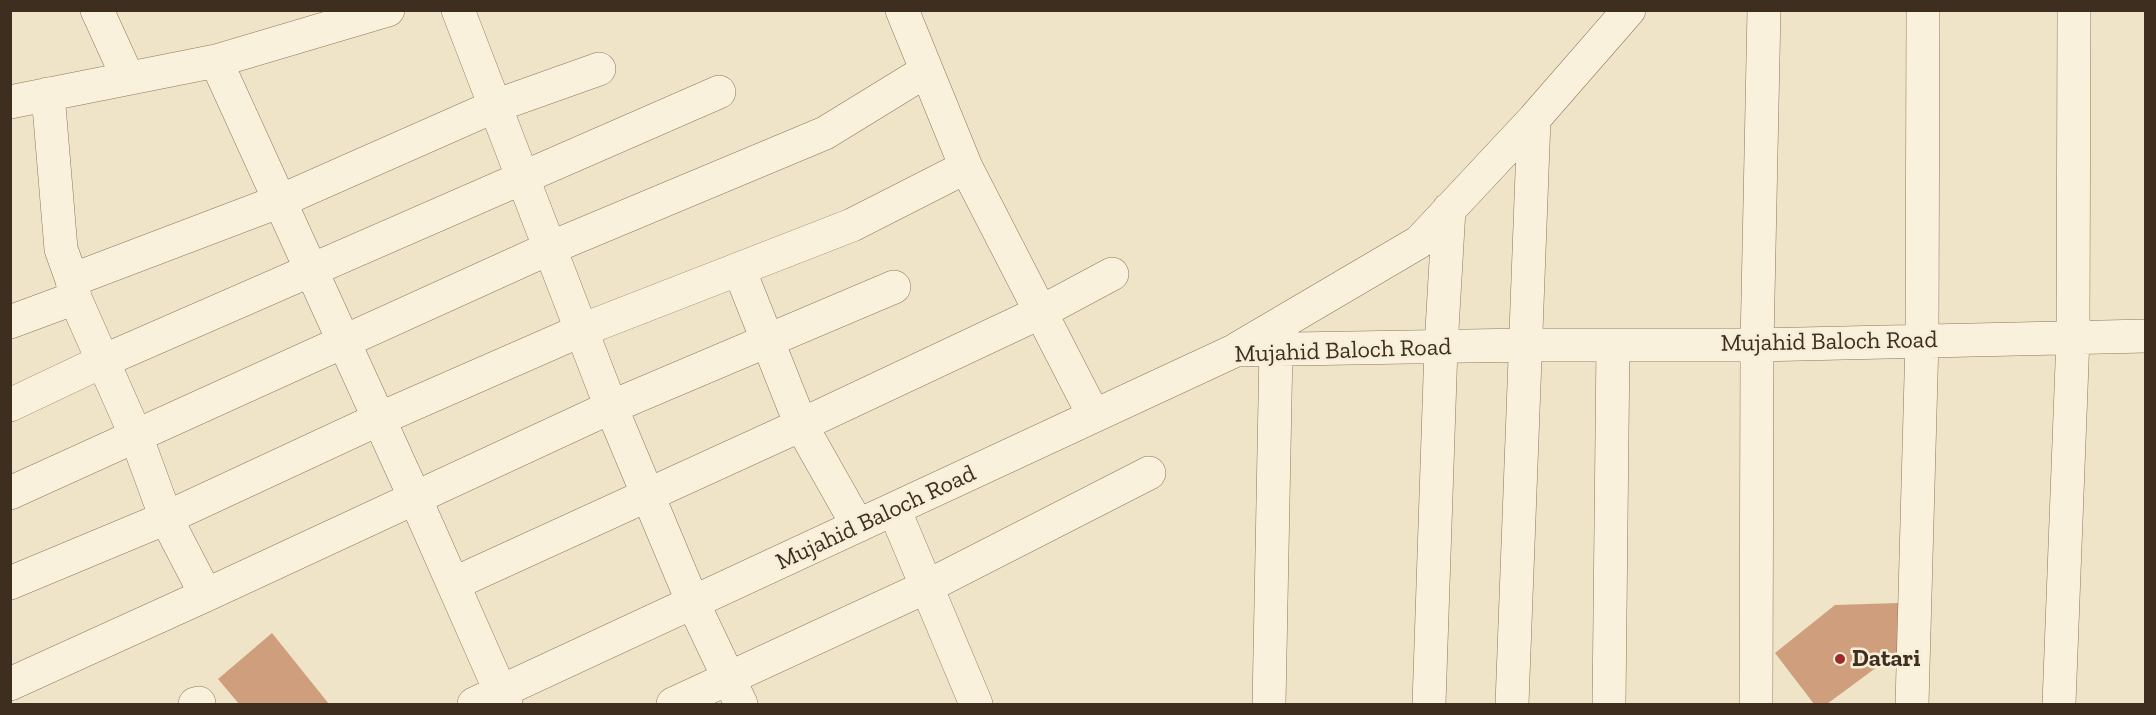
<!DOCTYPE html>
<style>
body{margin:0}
#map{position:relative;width:2156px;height:715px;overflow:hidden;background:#f0e4c8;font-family:"Zilla Slab",serif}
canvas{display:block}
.frame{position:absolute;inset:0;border:12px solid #3d2e20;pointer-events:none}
</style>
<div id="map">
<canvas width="2156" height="715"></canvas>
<div class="frame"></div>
</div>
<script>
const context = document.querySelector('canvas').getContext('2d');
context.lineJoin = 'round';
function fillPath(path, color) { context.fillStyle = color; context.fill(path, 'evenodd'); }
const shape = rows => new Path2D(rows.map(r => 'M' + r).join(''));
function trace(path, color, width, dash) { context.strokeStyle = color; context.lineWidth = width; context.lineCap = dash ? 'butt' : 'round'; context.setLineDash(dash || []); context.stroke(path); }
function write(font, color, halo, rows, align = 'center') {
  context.font = font + ' "Zilla Slab",serif'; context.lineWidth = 5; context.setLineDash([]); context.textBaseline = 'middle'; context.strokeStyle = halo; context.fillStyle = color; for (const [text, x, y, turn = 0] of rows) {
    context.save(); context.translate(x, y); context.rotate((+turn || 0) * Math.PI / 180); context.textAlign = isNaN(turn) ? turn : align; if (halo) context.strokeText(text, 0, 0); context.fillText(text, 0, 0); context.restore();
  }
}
fillPath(shape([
 [1898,603,1901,665,1877,667,1827,704,1814,704,1775,653,1835,605],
 [272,633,329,704,239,704,218,679]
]), '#cf9f7d');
const minor = shape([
 [97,10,128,78],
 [458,10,611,407,693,603,741,704],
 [902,10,966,167,1094,416],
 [216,61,415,498,506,704],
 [48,94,61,249,72,280,75,298,136,436,166,518,206,595],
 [10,102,216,61,388,10],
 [739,269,801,425,858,526],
 [72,280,280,201,495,106,599,69],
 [10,322,75,298],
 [1237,349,1419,242,1534,119,1629,10],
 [10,405,103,361,719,92],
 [10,493,550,248,825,133,926,71],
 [894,509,976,704],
 [10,583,166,518,379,419,582,330,852,225,966,167],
 [453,584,801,425,1041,312,1112,274],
 [10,684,206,595,611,407,894,287],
 [195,704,199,703],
 [474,704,1236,350,1525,345,1757,345,2146,336],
 [673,704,926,587,1149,473],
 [1269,704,1276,349],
 [1429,704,1441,347,1449,209],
 [1512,704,1534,119],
 [1609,704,1613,345],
 [1756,704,1757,345,1764,10],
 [1912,704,1922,340,1923,10],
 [2059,704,2073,337,2074,10]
]);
trace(minor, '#8d765c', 34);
trace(minor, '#faf1dc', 33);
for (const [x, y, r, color] of [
 [1840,659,6,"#9e2a2b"]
]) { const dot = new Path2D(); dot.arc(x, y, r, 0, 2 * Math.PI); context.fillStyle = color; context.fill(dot); trace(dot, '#f7eed8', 2); }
write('24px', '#3d2e20', '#f7eed8', [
 ["Mujahid Baloch Road",1829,342,-1],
 ["Mujahid Baloch Road",1343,351,-2],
 ["Mujahid Baloch Road",876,518,-25]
]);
write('bold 24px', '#3d2e20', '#f7eed8', [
 ["Datari",1852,659]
], 'left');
</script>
